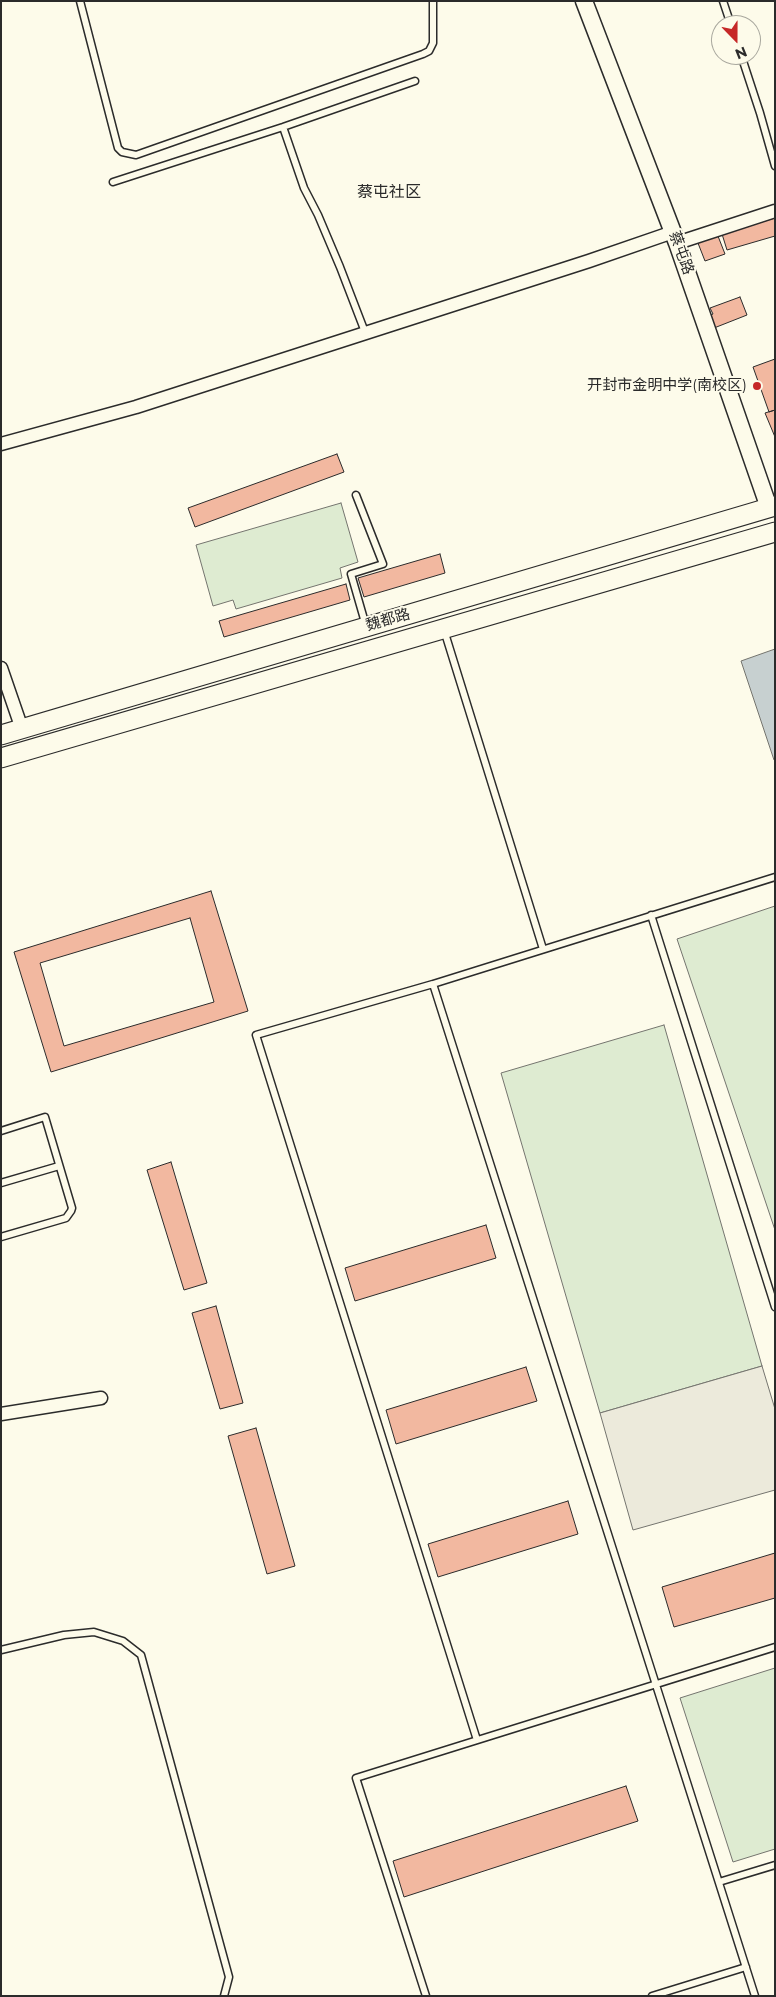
<!DOCTYPE html>
<meta charset="utf-8">
<style>
body{margin:0}
#map{position:relative;width:776px;height:1997px;overflow:hidden;background:#fdfbea;font-family:Montserrat,sans-serif}
canvas{display:block}
.frame{position:absolute;inset:0;border:2px solid #2b2b2b;pointer-events:none}
.north{position:absolute;left:711px;top:15px;width:50px;height:50px;box-sizing:border-box;background:#fdfbea;border:1px solid #a9a89e;border-radius:50%;rotate:158deg;font-size:14px;font-weight:700;line-height:20px;text-align:center;color:#2b2b2b}
.north::after{content:'';display:block;margin:auto;width:18px;height:22px;background:#c62828;clip-path:polygon(50% 0,100% 100%,50% 72%,0 100%)}
</style>
<div id="map">
<canvas width="776" height="1997"></canvas>
<div class="frame"></div>
<div class="north">N</div>
</div>
<script>
const context = document.querySelector('canvas').getContext('2d');
context.lineJoin = 'round';
function fillPath(path, color) { context.fillStyle = color; context.fill(path, 'evenodd'); }
const shape = rows => new Path2D(rows.map(r => 'M' + r).join(''));
function trace(path, color, width, dash) { context.strokeStyle = color; context.lineWidth = width; context.lineCap = dash ? 'butt' : 'round'; context.setLineDash(dash || []); context.stroke(path); }
function write(font, color, halo, rows, align = 'center') {
  context.font = font + ' Montserrat,"Noto Sans SC",sans-serif'; context.lineWidth = 4; context.setLineDash([]); context.textBaseline = 'middle'; context.strokeStyle = halo; context.fillStyle = color; for (const [text, x, y, turn = 0] of rows) {
    context.save(); context.translate(x, y); context.rotate((+turn || 0) * Math.PI / 180); context.textAlign = isNaN(turn) ? turn : align; if (halo) context.strokeText(text, 0, 0); context.fillText(text, 0, 0); context.restore();
  }
}
const green = shape([
 [341,503,358,562,340,568,342,578,236,609,233,600,213,606,196,545,341,503],
 [775,906,775,1230,677,939,775,906],
 [664,1025,762,1366,600,1413,501,1073,664,1025],
 [775,1668,775,1849,733,1862,680,1698,775,1668]
]);
fillPath(green, '#deebd1');
trace(green, '#74746e', 1);
const parking = shape([
 [762,1366,775,1409,775,1490,633,1530,600,1413,762,1366]
]);
fillPath(parking, '#eceadb');
trace(parking, '#74746e', 1);
const water = shape([
 [775,649,775,759,774,760,741,661,775,649]
]);
fillPath(water, '#c7d0d0');
trace(water, '#74746e', 1);
const building = shape([
 [775,218,775,236,727,250,722,234,775,218],
 [716,231,725,254,705,261,696,238,716,231],
 [740,297,747,315,714,328,709,316,713,314,710,308,740,297],
 [775,359,775,410,769,412,753,367,775,359],
 [775,410,775,437,765,413,775,410],
 [337,454,344,472,195,527,188,508,337,454],
 [440,554,445,573,364,597,358,578,440,554],
 [346,584,350,600,224,637,219,621,346,584],
 [211,891,248,1011,51,1072,14,952,211,891],
 [190,918,214,1002,64,1046,40,963,190,918],
 [171,1162,207,1283,184,1290,147,1170,171,1162],
 [486,1225,496,1258,355,1301,345,1268,486,1225],
 [216,1306,243,1403,220,1409,192,1313,216,1306],
 [526,1367,537,1401,396,1444,386,1410,526,1367],
 [256,1428,295,1566,267,1574,228,1436,256,1428],
 [568,1501,578,1534,438,1577,428,1544,568,1501],
 [775,1553,775,1598,674,1627,662,1587,775,1553],
 [626,1786,638,1821,404,1897,393,1861,626,1786]
]);
fillPath(building, '#f2b8a0');
trace(building, '#2b2b2b', 1);
const service = shape([
 [80,1,118,148,122,152,136,155,423,54,429,51,433,43,433,1],
 [723,1,731,25],
 [741,55,760,113,775,166],
 [283,127,304,188,318,215,340,267,365,332],
 [113,182,283,127,415,81],
 [356,495,383,564,351,574,366,626],
 [444,630,543,949],
 [651,915,775,1307],
 [433,984,755,1996],
 [1,1131,45,1117,72,1208,71,1211,66,1218,1,1237],
 [1,1183,59,1166],
 [1,1650,64,1635,94,1632,123,1641,141,1655,229,1977,224,1996],
 [477,1740,256,1035,433,984,775,877],
 [719,1882,775,1865],
 [426,1996,356,1778,775,1647],
 [652,1996,746,1967]
]);
const minor = shape([
 [677,243,775,211],
 [1,444,136,407,589,261,673,232],
 [1,668,22,729],
 [1,1414,101,1398]
]);
const tertiary = shape([
 [584,1,677,243,769,508]
]);
const secondary = shape([
 [1,735,775,506],
 [1,758,775,532]
]);
trace(service, '#2b2b2b', 9);
trace(minor, '#2b2b2b', 15);
trace(tertiary, '#2b2b2b', 19);
trace(secondary, '#2b2b2b', 21);
trace(service, '#fdfbea', 6);
trace(minor, '#fdfbea', 12);
trace(tertiary, '#fdfbea', 16);
trace(secondary, '#fdfbea', 19);
for (const [x, y, r, color] of [
 [757,386,5,"#c62828"]
]) { const dot = new Path2D(); dot.arc(x, y, r, 0, 2 * Math.PI); context.fillStyle = color; context.fill(dot); trace(dot, '#fdfbea', 2); }
write('15px', '#2b2b2b', '#fdfbea', [
 ["蔡屯路",681,253,70],
 ["魏都路",388,620,-16]
]);
write('15px', '#2b2b2b', '#fdfbea', [
 ["开封市金明中学(南校区)",747,386]
], 'right');
write('16px', '#2b2b2b', '#fdfbea', [
 ["蔡屯社区",389,192]
]);
</script>
